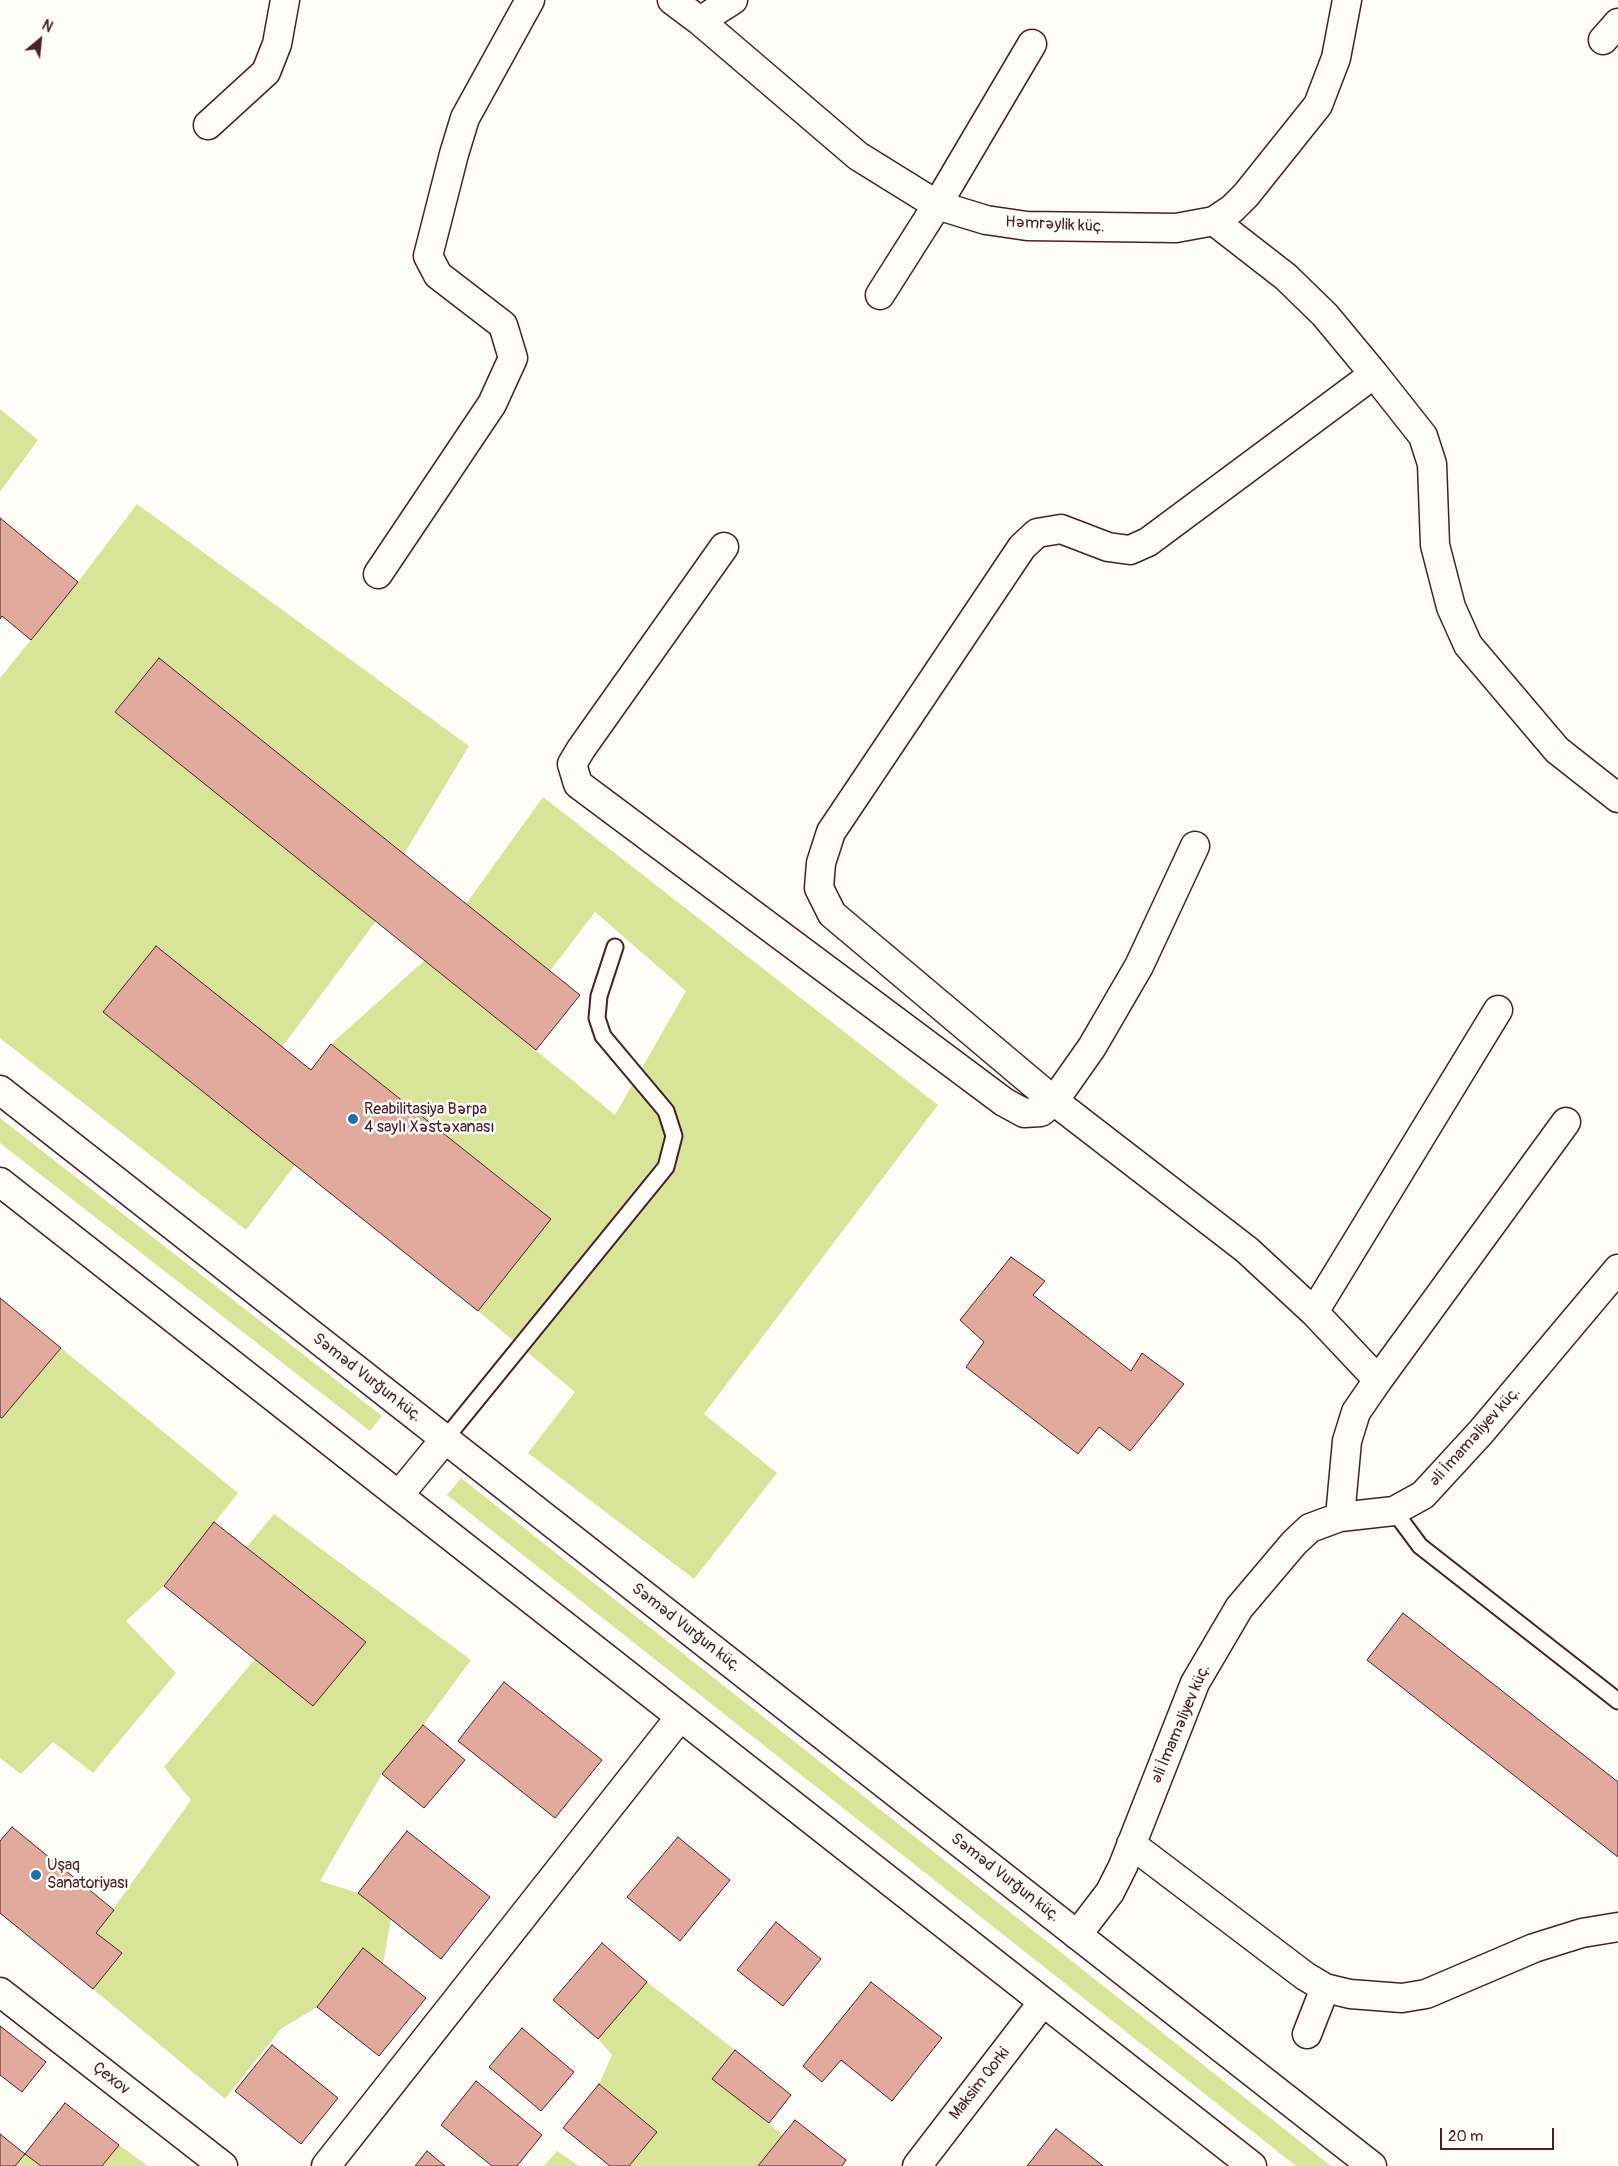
<!DOCTYPE html>
<meta charset="utf-8">
<style>
body{margin:0}
#map{position:relative;width:1618px;height:2166px;overflow:hidden;background:#fdfcf7;font-family:Pangolin,sans-serif}
canvas{display:block}
.north{position:absolute;left:15px;top:15px;width:50px;height:50px;-webkit-text-stroke:4px #fdfcf7;paint-order:stroke;rotate:28deg;font-size:14px;font-weight:700;line-height:20px;text-align:center;color:#4a1f2b}
.north::after{content:'';display:block;margin:auto;width:18px;height:22px;background:#4a1f2b;clip-path:polygon(50% 0,100% 100%,50% 72%,0 100%)}
.scale{position:absolute;left:1440px;top:2128px;width:114px;height:22px;box-sizing:border-box;border:2px solid #4a1f2b;border-top:0;padding-left:6px;font-size:15px;line-height:18px;white-space:nowrap;color:#4a1f2b;-webkit-text-stroke:4px #fdfcf7;paint-order:stroke}
</style>
<div id="map">
<canvas width="1618" height="2166"></canvas>
<div class="north">N</div>
<div class="scale">20 m</div>
</div>
<script>
const context = document.querySelector('canvas').getContext('2d');
context.lineJoin = 'round';
function fillPath(path, color) { context.fillStyle = color; context.fill(path, 'evenodd'); }
const shape = rows => new Path2D(rows.map(r => 'M' + r).join(''));
function trace(path, color, width, dash) { context.strokeStyle = color; context.lineWidth = width; context.lineCap = dash ? 'butt' : 'round'; context.setLineDash(dash || []); context.stroke(path); }
function write(font, color, halo, rows, align = 'center') {
  context.font = font + ' Pangolin,sans-serif'; context.lineWidth = 5; context.setLineDash([]); context.textBaseline = 'middle'; context.strokeStyle = halo; context.fillStyle = color; for (const [text, x, y, turn = 0] of rows) {
    context.save(); context.translate(x, y); context.rotate((+turn || 0) * Math.PI / 180); context.textAlign = isNaN(turn) ? turn : align; if (halo) context.strokeText(text, 0, 0); context.fillText(text, 0, 0); context.restore();
  }
}
fillPath(shape([
 [0,409,38,440,0,492],
 [137,504,469,746,404,854,159,658,115,712,376,921,282,1047,156,946,103,1012,295,1165,246,1230,0,1038,0,678,78,582],
 [543,797,938,1105,704,1414,777,1473,694,1579,528,1453,575,1392,478,1311,551,1219,331,1044,425,960,615,1115,686,991,595,912,550,971,466,904],
 [0,1118,382,1416,370,1431,0,1143],
 [61,1348,238,1493,164,1586,126,1621,176,1673,93,1773,53,1742,21,1774,0,1758,0,1417,2,1418],
 [461,1478,1331,2166,1296,2166,447,1495],
 [274,1514,471,1660,423,1725,382,1774,320,1881,358,1893,391,1919,383,1964,363,1948,317,2007,281,2029,225,2099,93,1989,121,1954,96,1933,191,1800,164,1767,255,1659,313,1706,366,1642,246,1548],
 [647,1982,735,2050,713,2079,783,2135,758,2166,629,2166,657,2132,599,2084,612,2055,598,2039],
 [119,2145,148,2166,102,2166],
 [557,2151,579,2166,544,2166],
 [25,2154,41,2166,15,2166]
]), '#d8e598');
const building = shape([
 [0,518,78,582,31,640,2,616,0,619,0,518],
 [159,658,580,995,536,1050,115,712,159,658],
 [156,946,311,1070,331,1044,551,1219,478,1311,103,1012,156,946],
 [1011,1257,1045,1281,1033,1295,1131,1371,1142,1353,1184,1384,1130,1451,1099,1427,1078,1454,966,1367,984,1342,960,1320,1011,1257],
 [0,1298,61,1348,2,1418,0,1417,0,1298],
 [214,1522,366,1642,313,1706,164,1586,214,1522],
 [1403,1613,1618,1782,1618,1857,1367,1660,1403,1613],
 [504,1682,602,1760,555,1818,458,1741,504,1682],
 [423,1725,465,1760,424,1808,382,1774,423,1725],
 [12,1827,114,1910,96,1933,122,1953,93,1989,0,1913,0,1841,12,1827],
 [407,1831,490,1897,441,1959,358,1893,407,1831],
 [678,1837,730,1880,680,1941,627,1897,678,1837],
 [776,1922,821,1959,783,2006,737,1970,776,1922],
 [602,1943,647,1982,598,2039,553,2000,602,1943],
 [363,1948,426,1998,379,2056,317,2007,363,1948],
 [871,1982,942,2038,892,2101,841,2060,822,2082,803,2066,871,1982],
 [0,2026,46,2062,22,2092,0,2075,0,2026],
 [522,2028,574,2072,541,2111,489,2067,522,2028],
 [272,2045,338,2098,301,2144,235,2091,272,2045],
 [735,2050,791,2095,769,2123,712,2079,735,2050],
 [476,2081,542,2135,517,2166,492,2166,441,2125,476,2081],
 [599,2084,657,2132,629,2166,610,2166,563,2128,599,2084],
 [65,2103,119,2145,102,2166,41,2166,25,2154,65,2103],
 [795,2120,846,2160,842,2166,758,2166,795,2120],
 [1056,2129,1103,2166,1027,2166,1056,2129],
 [0,2134,25,2154,15,2166,0,2166,0,2134],
 [427,2151,445,2166,415,2166,427,2151]
]);
fillPath(building, '#e2aa9c');
trace(building, '#4a1f2b', 1);
const service = shape([
 [445,1439,666,1167,674,1136,666,1111,603,1036,597,1018,599,996,615,947],
 [1394,1511,1420,1546,1618,1701]
]);
const minor = shape([
 [672,0,700,21,858,156,937,205,986,220,1027,226,1176,228,1214,221,1232,209,1246,195,1318,105,1336,58,1347,0],
 [700,21,733,0],
 [1603,40,1618,23],
 [208,125,266,72,277,44,285,0],
 [1214,221,1286,277,1325,315,1374,374,1148,542,1130,550,1108,547,1061,529,1037,533,1022,547,831,832,821,863,819,888,832,914,1054,1101,1247,1250,1314,1312,1378,1380,1356,1412,1347,1441,1340,1517],
 [880,295,937,205,1032,44],
 [1374,374,1423,436,1432,464,1435,545,1451,607,1468,645,1557,750,1618,798],
 [724,547,581,749,572,764,578,784,1004,1102,1024,1113,1041,1112,1054,1101,1092,1047,1139,966,1195,846],
 [378,574,492,404,513,358,503,325,438,275,428,256,454,154,465,118,530,0],
 [1314,1312,1498,1010],
 [1378,1380,1566,1122],
 [1131,1844,1305,1976,1325,1988,1350,1994,1402,1998,1426,1994,1534,1948,1582,1933,1618,1927],
 [1077,1935,1110,1892,1123,1866,1195,1683,1239,1608,1294,1543,1310,1528,1340,1517,1394,1511,1423,1495,1481,1432,1618,1269],
 [0,1992,223,2166],
 [1307,2034,1325,1988],
 [326,2166,680,1717],
 [917,2166,1043,2002]
]);
const secondary = shape([
 [0,1090,1372,2166],
 [0,1182,1252,2166],
 [399,1495,445,1439]
]);
trace(service, '#4a1f2b', 19);
trace(minor, '#4a1f2b', 31);
trace(secondary, '#4a1f2b', 31);
trace(service, '#fdfcf7', 15);
trace(minor, '#fdfcf7', 28);
trace(secondary, '#fdfcf7', 28);
for (const [x, y, r, color] of [
 [353,1119,6,"#1f6fb2"],
 [36,1875,6,"#1f6fb2"]
]) { const dot = new Path2D(); dot.arc(x, y, r, 0, 2 * Math.PI); context.fillStyle = color; context.fill(dot); trace(dot, '#fdfcf7', 2); }
write('16px', '#4a1f2b', '#fdfcf7', [
 ["Həmrəylik küç.",1055,225,3],
 ["Səməd Vurğun küç.",367,1378,38],
 ["Əli İmaməliyev küç.",1475,1437,-48],
 ["Səməd Vurğun küç.",686,1628,38],
 ["Əli İmaməliyev küç.",1181,1724,-67],
 ["Səməd Vurğun küç.",1005,1878,38],
 ["Çexov",111,2079,38],
 ["Maksim Qorki",980,2084,-52]
]);
write('16px', '#4a1f2b', '#fdfcf7', [
 ["Reabilitasiya Bәrpa",364,1110],
 ["4 saylı Xəstəxanası",364,1128],
 ["Uşaq",47,1866],
 ["Sanatoriyası",47,1884]
], 'left');
</script>
